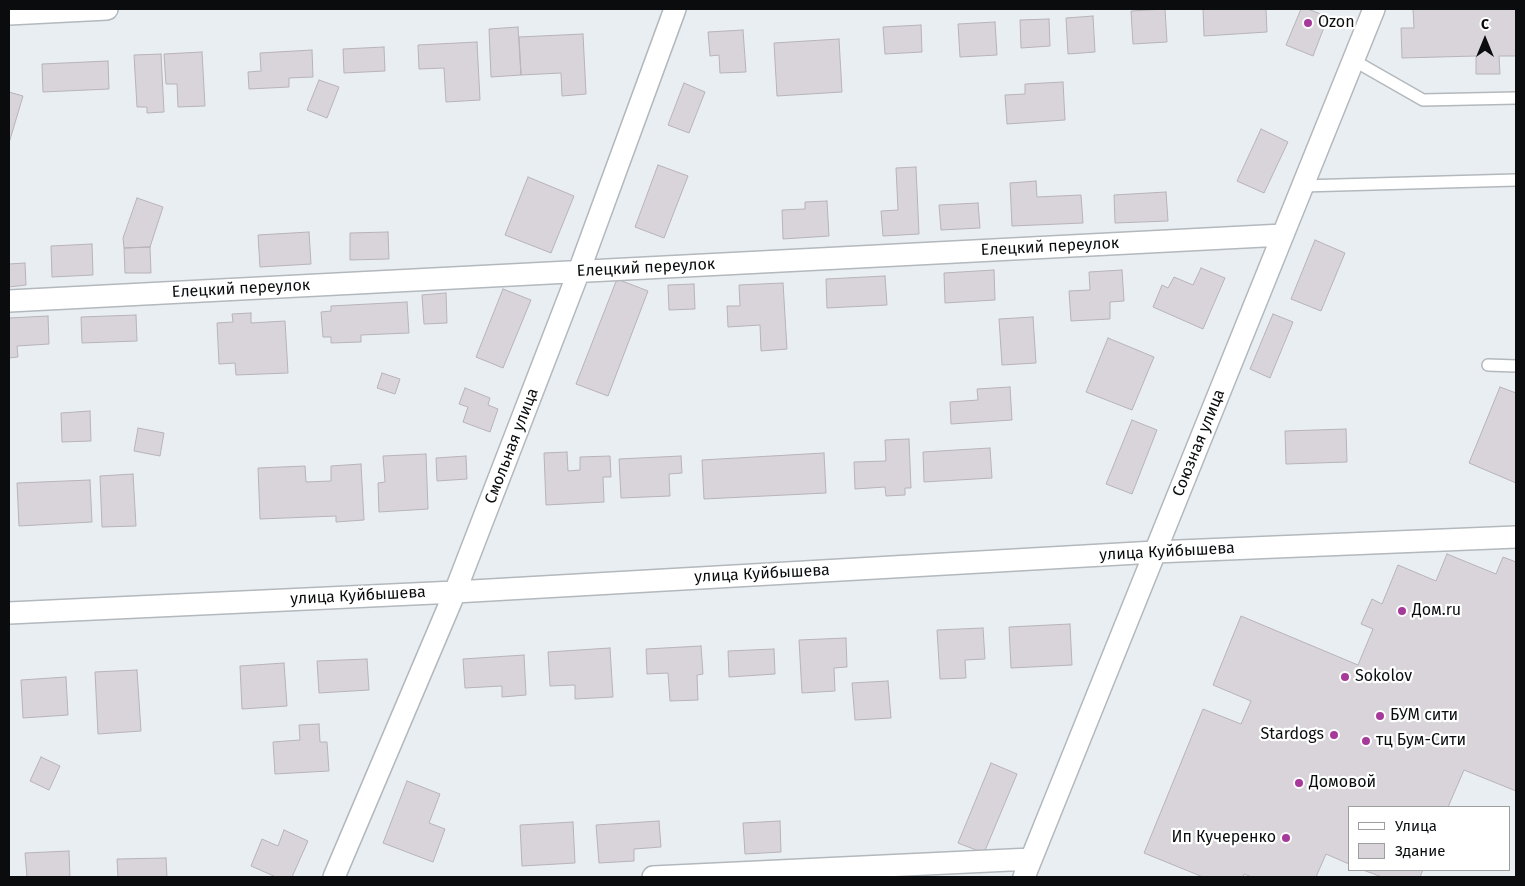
<!DOCTYPE html>
<meta charset="utf-8">
<style>
body{margin:0}
#map{position:relative;width:1525px;height:886px;overflow:hidden;background:#e9eef3;font-family:"Fira Sans",sans-serif}
canvas{display:block}
.frame{position:absolute;inset:0;border:10px solid #0a0c0d;pointer-events:none}
.legend{position:absolute;left:1348px;top:806px;width:162px;height:65px;box-sizing:border-box;background:#fff;border:1px solid #9d9e9e;margin:0;padding:6px 9px;list-style:none;font-size:15px;color:#0a0c0d}
.legend li{display:flex;align-items:center;gap:10px;height:25px}
.legend b{width:25px;border:1px solid #9d9e9e}
.north{position:absolute;left:1460px;top:15px;width:50px;height:50px;-webkit-text-stroke:4px #fff;paint-order:stroke;rotate:0deg;font-size:14px;font-weight:700;line-height:20px;text-align:center;color:#0a0c0d}
.north::after{content:'';display:block;margin:auto;width:18px;height:22px;background:#0a0c0d;clip-path:polygon(50% 0,100% 100%,50% 72%,0 100%)}
</style>
<div id="map">
<canvas width="1525" height="886"></canvas>
<div class="frame"></div>
<ul class="legend">
<li><b style="height:6px;background:#fff"></b>Улица</li>
<li><b style="height:14px;background:#d8d4da"></b>Здание</li>
</ul>
<div class="north">С</div>
</div>
<script>
const context = document.querySelector('canvas').getContext('2d');
context.lineJoin = 'round';
function fillPath(path, color) { context.fillStyle = color; context.fill(path, 'evenodd'); }
const shape = rows => new Path2D(rows.map(r => 'M' + r).join(''));
function trace(path, color, width, dash) { context.strokeStyle = color; context.lineWidth = width; context.lineCap = dash ? 'butt' : 'round'; context.setLineDash(dash || []); context.stroke(path); }
function write(font, color, halo, rows, align = 'center') {
  context.font = font + ' "Fira Sans",sans-serif'; context.lineWidth = 4.5; context.setLineDash([]); context.textBaseline = 'middle'; context.strokeStyle = halo; context.fillStyle = color; for (const [text, x, y, turn = 0] of rows) {
    context.save(); context.translate(x, y); context.rotate((+turn || 0) * Math.PI / 180); context.textAlign = isNaN(turn) ? turn : align; if (halo) context.strokeText(text, 0, 0); context.fillText(text, 0, 0); context.restore();
  }
}
const building = shape([
 [1165,9,1167,42,1133,44,1131,11,1165,9],
 [1203,9,1266,9,1267,32,1204,36,1203,9],
 [1301,9,1308,9,1328,17,1313,56,1286,45,1301,9],
 [1413,9,1516,9,1516,56,1499,56,1500,74,1476,74,1476,56,1402,58,1401,28,1414,28,1413,9],
 [1093,16,1095,52,1068,54,1066,18,1093,16],
 [1049,19,1050,46,1021,48,1020,20,1049,19],
 [995,22,997,55,960,57,958,24,995,22],
 [921,25,922,52,885,54,883,27,921,25],
 [518,27,521,75,491,77,489,29,518,27],
 [743,30,746,72,720,73,719,55,710,56,708,32,743,30],
 [583,34,586,94,562,96,561,73,521,75,519,37,583,34],
 [839,39,842,92,777,96,774,43,839,39],
 [477,42,480,100,446,102,444,68,419,69,418,45,477,42],
 [384,47,385,71,344,73,343,49,384,47],
 [312,50,313,77,289,78,289,87,249,89,248,72,261,71,260,53,312,50],
 [202,52,205,106,178,107,177,84,166,84,164,54,202,52],
 [161,54,164,112,147,113,147,107,137,107,134,55,161,54],
 [108,61,109,89,43,92,42,64,108,61],
 [319,80,339,87,327,118,307,110,319,80],
 [1063,82,1065,120,1007,124,1005,95,1025,94,1025,84,1063,82],
 [684,83,705,92,689,133,668,125,684,83],
 [9,92,23,96,9,143,9,92],
 [1261,129,1288,142,1264,193,1237,181,1261,129],
 [658,165,688,176,664,238,635,227,658,165],
 [916,167,919,234,883,236,881,211,898,210,896,168,916,167],
 [528,177,574,196,551,253,505,235,528,177],
 [1036,181,1037,197,1081,195,1083,223,1012,226,1010,183,1036,181],
 [1166,192,1168,221,1115,223,1114,195,1166,192],
 [137,198,163,207,150,247,124,248,123,238,137,198],
 [827,201,829,236,783,239,782,210,805,209,805,202,827,201],
 [978,203,980,228,941,230,939,205,978,203],
 [309,232,311,264,260,267,258,235,309,232],
 [388,232,389,259,350,260,350,233,388,232],
 [1315,240,1345,253,1321,311,1291,299,1315,240],
 [92,244,93,275,52,277,51,246,92,244],
 [150,247,151,273,125,273,124,248,150,247],
 [25,263,26,285,9,287,9,264,25,263],
 [1201,268,1225,278,1203,329,1153,307,1162,285,1168,288,1174,277,1193,285,1201,268],
 [994,270,995,300,945,303,944,273,994,270],
 [1122,270,1124,301,1110,302,1110,319,1071,321,1069,291,1090,290,1089,272,1122,270],
 [885,276,887,305,827,308,826,279,885,276],
 [617,279,648,291,608,396,576,384,617,279],
 [783,283,787,349,761,351,760,325,728,327,727,306,740,306,739,285,783,283],
 [694,284,695,309,669,310,668,285,694,284],
 [503,289,531,300,503,368,476,357,503,289],
 [446,293,447,323,424,324,422,295,446,293],
 [407,302,409,333,361,335,361,342,331,343,331,337,323,337,321,312,331,311,331,306,407,302],
 [251,313,251,323,285,321,288,373,236,375,235,363,219,364,217,323,233,322,232,314,251,313],
 [1273,314,1293,322,1270,378,1250,369,1273,314],
 [136,315,137,341,82,343,81,317,136,315],
 [48,316,49,344,17,346,18,357,9,358,9,318,48,316],
 [1033,317,1036,363,1002,365,999,319,1033,317],
 [1108,338,1154,357,1132,410,1086,392,1108,338],
 [382,373,400,379,395,394,377,388,382,373],
 [1010,387,1012,420,951,424,950,402,978,400,977,389,1010,387],
 [1500,387,1516,393,1516,483,1469,463,1500,387],
 [465,388,490,398,488,405,498,409,490,432,463,422,468,407,459,404,465,388],
 [90,411,91,441,62,442,61,413,90,411],
 [1132,420,1157,430,1132,494,1106,484,1132,420],
 [138,428,164,433,160,456,134,451,138,428],
 [1346,429,1347,462,1286,464,1285,431,1346,429],
 [909,439,911,488,905,488,905,495,886,496,885,487,855,489,854,462,886,461,885,440,909,439],
 [990,448,992,478,924,482,923,452,990,448],
 [567,452,568,471,580,470,580,457,610,456,611,477,603,477,604,502,546,505,544,453,567,452],
 [824,453,826,493,704,499,702,460,824,453],
 [426,454,428,509,379,512,378,483,385,482,383,456,426,454],
 [466,456,467,479,437,481,436,458,466,456],
 [681,456,682,473,669,474,670,496,621,498,619,459,681,456],
 [361,464,364,520,336,522,336,516,260,519,258,468,305,466,306,482,331,481,331,466,361,464],
 [133,474,136,526,102,527,100,476,133,474],
 [90,480,92,522,19,526,17,483,90,480],
 [1447,554,1496,574,1503,557,1516,562,1516,791,1464,770,1448,807,1349,807,1349,864,1326,854,1316,877,1252,877,1244,874,1243,877,1203,877,1144,853,1203,709,1241,724,1251,701,1213,685,1241,616,1358,665,1373,629,1361,624,1372,599,1382,604,1398,565,1436,581,1447,554],
 [1070,624,1072,665,1011,668,1009,627,1070,624],
 [983,628,985,659,965,660,966,678,940,679,937,630,983,628],
 [846,638,847,667,834,668,835,691,802,693,799,640,846,638],
 [701,646,703,674,697,675,698,700,670,701,668,673,647,674,646,649,701,646],
 [610,648,613,697,575,699,575,685,550,686,548,652,610,648],
 [774,649,775,674,729,677,728,651,774,649],
 [524,655,526,695,502,697,502,686,465,688,463,659,524,655],
 [367,659,369,690,319,693,317,661,367,659],
 [284,663,287,706,242,709,240,666,284,663],
 [137,670,141,731,98,734,95,672,137,670],
 [66,677,68,715,23,718,21,680,66,677],
 [888,681,891,718,855,720,852,683,888,681],
 [319,724,320,742,327,742,329,771,275,774,273,742,300,740,299,725,319,724],
 [41,757,60,766,49,790,30,781,41,757],
 [991,763,1017,774,984,853,958,843,991,763],
 [407,781,440,794,429,823,445,829,433,862,383,843,407,781],
 [659,821,661,847,634,849,634,861,599,863,596,825,659,821],
 [780,821,781,852,745,854,743,823,780,821],
 [573,822,575,863,522,866,520,825,573,822],
 [284,830,308,841,292,877,276,877,251,866,262,839,278,846,284,830],
 [69,851,70,877,27,877,25,853,69,851],
 [166,858,167,877,118,877,117,859,166,858],
 [1363,870,1423,870,1420,877,1382,877,1363,870]
]);
fillPath(building, '#d8d4da');
trace(building, '#b7b3b8', 1);
const lane = shape([
 [1353,60,1423,100,1516,98],
 [1302,186,1516,180],
 [1488,365,1516,366]
]);
const street = shape([
 [9,14,107,9],
 [9,301,1283,235],
 [9,613,455,592,1155,552,1516,537],
 [334,877,455,592,579,271,675,9],
 [653,877,1031,859],
 [1024,877,1374,9]
]);
trace(lane, '#b3b8bc', 14);
trace(street, '#b3b8bc', 24);
trace(lane, '#fff', 11);
trace(street, '#fff', 21);
for (const [x, y, r, color] of [
 [1308,23,5,"#a63999"],
 [1402,611,5,"#a63999"],
 [1345,677,5,"#a63999"],
 [1380,716,5,"#a63999"],
 [1334,735,5,"#a63999"],
 [1366,741,5,"#a63999"],
 [1299,783,5,"#a63999"],
 [1286,838,5,"#a63999"]
]) { const dot = new Path2D(); dot.arc(x, y, r, 0, 2 * Math.PI); context.fillStyle = color; context.fill(dot); trace(dot, '#fff', 2); }
write('16px', '#0a0c0d', '#fff', [
 ["Ozon",1318,23],
 ["Дом.ru",1412,611],
 ["Sokolov",1355,677],
 ["БУМ сити",1390,716],
 ["Stardogs",1324,735,"right"],
 ["тц Бум-Сити",1376,741],
 ["Домовой",1309,783],
 ["Ип Кучеренко",1276,838,"right"]
], 'left');
write('16px', '#0a0c0d', '#fff', [
 ["Елецкий переулок",1050,247,-3],
 ["Елецкий переулок",646,268,-3],
 ["Елецкий переулок",241,289,-3],
 ["Союзная улица",1199,443,-68],
 ["Смольная улица",512,446,-69],
 ["улица Куйбышева",1167,552,-3],
 ["улица Куйбышева",762,574,-3],
 ["улица Куйбышева",358,596,-3]
]);
</script>
